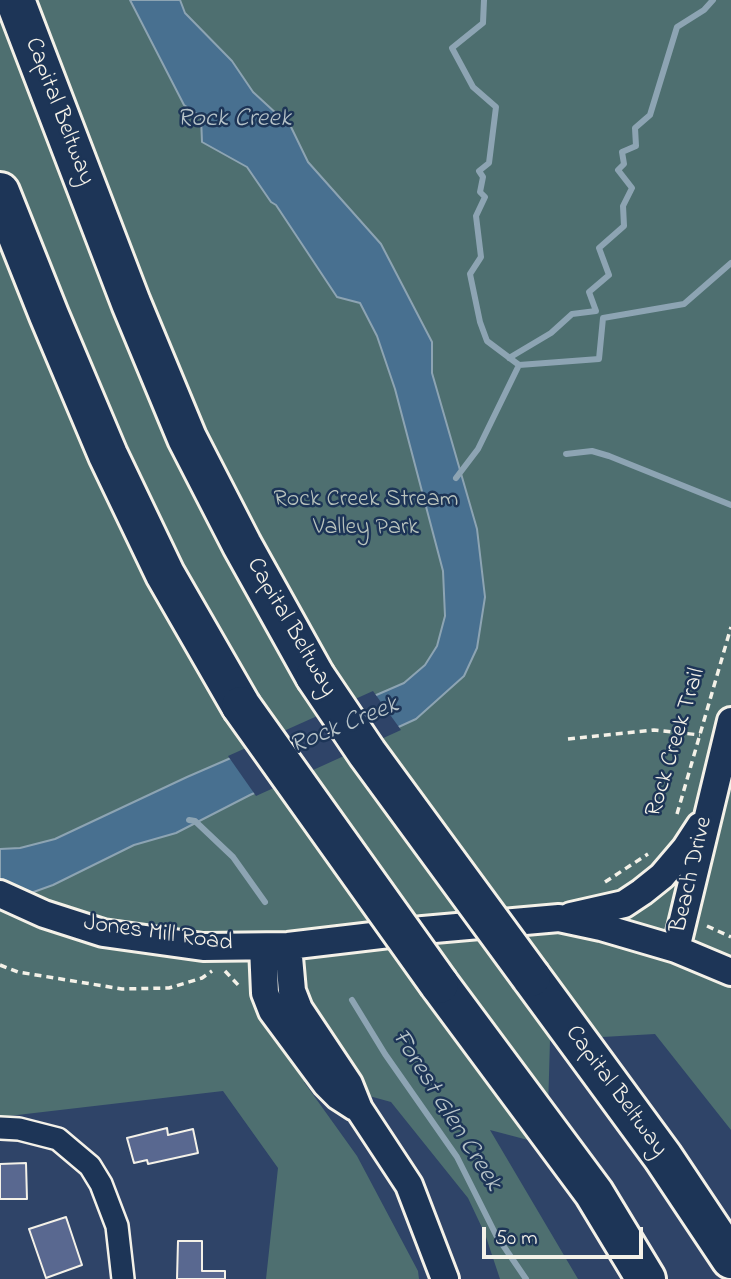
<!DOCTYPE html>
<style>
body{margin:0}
#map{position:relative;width:731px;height:1279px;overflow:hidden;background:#2f4468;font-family:"Indie Flower",sans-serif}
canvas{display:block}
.scale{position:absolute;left:482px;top:1227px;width:161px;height:32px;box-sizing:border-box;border:4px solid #f4f1e8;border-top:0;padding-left:9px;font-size:21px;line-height:24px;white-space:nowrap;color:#f4f1e8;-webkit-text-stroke:5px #1d3557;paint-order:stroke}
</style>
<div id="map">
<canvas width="731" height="1279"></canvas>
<div class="scale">50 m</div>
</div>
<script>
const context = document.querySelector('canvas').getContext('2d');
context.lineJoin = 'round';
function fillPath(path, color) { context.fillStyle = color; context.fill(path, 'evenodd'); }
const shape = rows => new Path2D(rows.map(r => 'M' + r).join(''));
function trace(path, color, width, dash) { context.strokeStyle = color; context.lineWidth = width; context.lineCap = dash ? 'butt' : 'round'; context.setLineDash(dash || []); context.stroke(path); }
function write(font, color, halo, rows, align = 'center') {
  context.font = font + ' "Indie Flower",sans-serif'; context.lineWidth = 5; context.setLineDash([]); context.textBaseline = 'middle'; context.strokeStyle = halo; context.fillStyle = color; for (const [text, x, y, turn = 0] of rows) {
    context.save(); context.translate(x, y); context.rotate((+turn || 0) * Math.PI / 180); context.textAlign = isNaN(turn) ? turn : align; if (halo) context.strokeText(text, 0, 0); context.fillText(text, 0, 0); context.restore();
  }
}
fillPath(shape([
 [0,0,731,0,731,1130,655,1034,550,1040,547,1145,490,1130,578,1279,500,1279,485,1234,468,1198,391,1102,311,1080,304,1082,357,1156,418,1271,419,1279,266,1279,278,1168,223,1091,0,1117]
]), '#4e6f70');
const water = shape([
 [130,0,180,0,185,13,232,61,253,92,291,127,308,162,381,244,432,342,432,373,477,529,485,597,477,648,464,676,416,719,250,795,176,833,134,845,53,885,0,904,0,849,20,848,55,839,187,777,404,683,425,665,437,646,445,616,443,571,395,389,377,336,360,303,337,297,276,205,271,202,247,167,202,142,201,117,184,105,130,0]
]);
fillPath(water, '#487090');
trace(water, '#8da4b3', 2);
fillPath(shape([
 [373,691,401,730,256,796,228,756]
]), '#2f4468');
trace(shape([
 [484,0,483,23,452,48,473,87,496,107,489,163,479,171,483,177,480,192,485,197,476,216,481,257,470,274,480,322,487,341,519,365],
 [509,358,551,333,572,314,596,311,589,292,609,275,599,248,624,226,623,206,632,188,618,170,624,164,622,152,636,146,635,128,650,115,677,27,704,10,713,0],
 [566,454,592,451,609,456,731,505],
 [456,478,478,449,519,365,599,359,603,318,684,304,731,263],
 [189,820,195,821,233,857,265,902],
 [352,1000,385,1054,457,1157,496,1235,526,1279]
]), '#8da4b3', 6);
const building = shape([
 [167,1128,168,1135,193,1129,198,1153,148,1164,147,1160,134,1163,127,1138,167,1128],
 [26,1163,27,1199,0,1199,0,1164,26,1163],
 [66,1217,82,1265,46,1278,29,1229,66,1217],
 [178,1241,202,1241,202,1271,225,1271,225,1279,177,1279,178,1241]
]);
fillPath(building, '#596890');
trace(building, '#f4f1e8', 2);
const minor = shape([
 [0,1128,19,1129,58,1139,90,1166,101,1184,117,1226,123,1279]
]);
const tertiary = shape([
 [0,894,44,914,103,933,203,947,288,946,423,930,559,918,601,927,676,949,731,972],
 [571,916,624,904,642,892,662,876,685,849,700,826],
 [288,946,292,991,299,1009,349,1084,359,1109,409,1185,445,1279],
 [263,947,265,993,272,1011,326,1084,338,1096,355,1107],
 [676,949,731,721]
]);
const motorway = shape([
 [15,0,131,303,187,438,242,545,315,676],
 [0,192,49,315,108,455,165,574,241,706],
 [531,977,663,1157,731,1259],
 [439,984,594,1193,646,1279]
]);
trace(minor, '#f4f1e8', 26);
trace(tertiary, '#f4f1e8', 32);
trace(motorway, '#f4f1e8', 44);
trace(shape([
 [568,739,654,730,700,735],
 [677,814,731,627],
 [605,882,648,854],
 [707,926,731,937],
 [0,965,18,972,122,989,169,988,202,978,212,971],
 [225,971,241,988]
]), '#f4f1e8', 3.5, [7, 5]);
trace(minor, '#1d3557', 21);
trace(tertiary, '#1d3557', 26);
trace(motorway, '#1d3557', 38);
const motorwayBridge = shape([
 [315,676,367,753,531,977],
 [241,706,439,984]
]);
trace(motorwayBridge, '#f4f1e8', 44, []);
trace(motorwayBridge, '#1d3557', 38);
write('24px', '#f4f1e8', '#1d3557', [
 ["Capital Beltway",58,112,69],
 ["Capital Beltway",290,628,60],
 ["Rock Creek Trail",677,743,-73],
 ["Beach Drive",693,875,-77],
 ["Jones Mill Road",158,935,8],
 ["Capital Beltway",615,1092,54]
]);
write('24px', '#bac4be', '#1d3557', [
 ["Rock Creek Stream",366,501],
 ["Valley Park",366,529]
]);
write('italic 26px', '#b8c4c9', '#1d3557', [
 ["Rock Creek",234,121],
 ["Rock Creek",345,727,-22],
 ["Forest Glen Creek",445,1111,58]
]);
</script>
